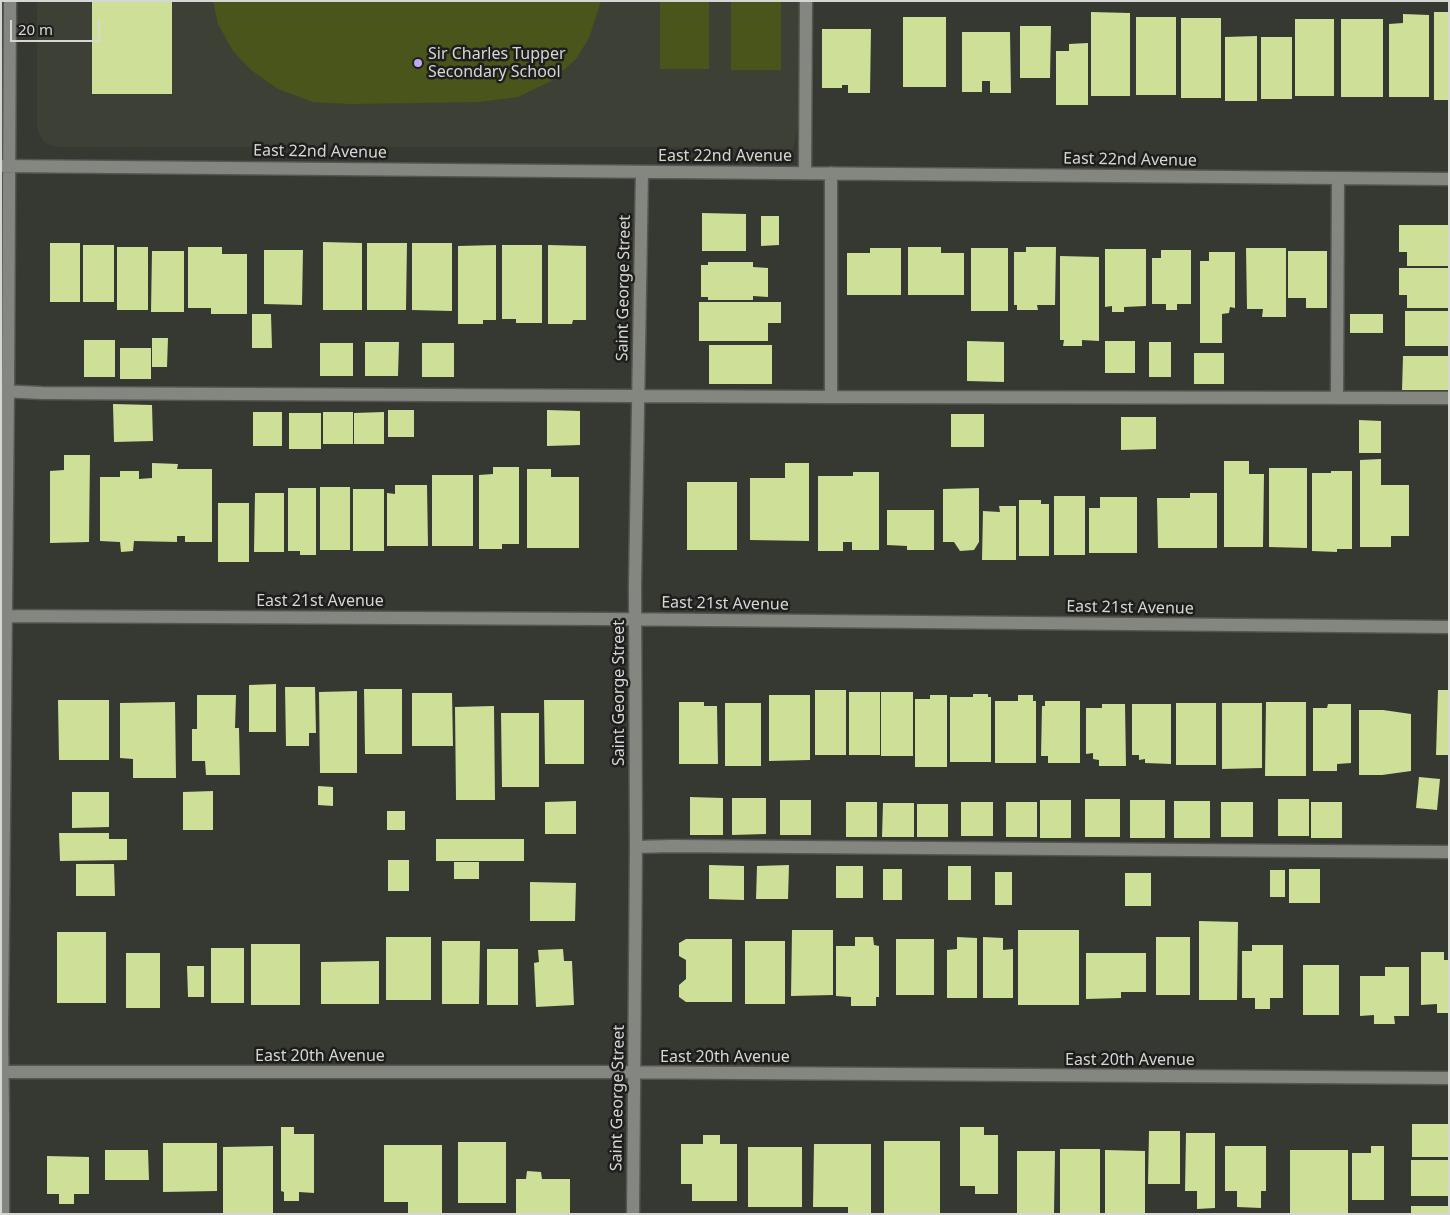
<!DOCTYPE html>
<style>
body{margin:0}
#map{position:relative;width:1450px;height:1215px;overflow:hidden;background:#363832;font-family:"Noto Sans",sans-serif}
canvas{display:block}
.frame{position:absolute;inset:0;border:2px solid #d6d7d4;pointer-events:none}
.scale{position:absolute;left:10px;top:20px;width:90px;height:22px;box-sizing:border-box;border:2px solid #d6d7d4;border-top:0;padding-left:6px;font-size:15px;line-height:18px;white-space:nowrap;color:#d6d7d4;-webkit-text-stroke:4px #1e1f1c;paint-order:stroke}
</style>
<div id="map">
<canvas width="1450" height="1215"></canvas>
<div class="frame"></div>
<div class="scale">20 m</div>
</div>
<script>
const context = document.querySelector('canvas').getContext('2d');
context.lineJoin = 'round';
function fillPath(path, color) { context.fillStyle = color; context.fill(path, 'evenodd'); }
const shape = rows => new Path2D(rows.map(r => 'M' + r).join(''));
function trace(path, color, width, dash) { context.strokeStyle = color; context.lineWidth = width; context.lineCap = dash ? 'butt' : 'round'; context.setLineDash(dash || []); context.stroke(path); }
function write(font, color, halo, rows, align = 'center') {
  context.font = font + ' "Noto Sans",sans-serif'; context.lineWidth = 5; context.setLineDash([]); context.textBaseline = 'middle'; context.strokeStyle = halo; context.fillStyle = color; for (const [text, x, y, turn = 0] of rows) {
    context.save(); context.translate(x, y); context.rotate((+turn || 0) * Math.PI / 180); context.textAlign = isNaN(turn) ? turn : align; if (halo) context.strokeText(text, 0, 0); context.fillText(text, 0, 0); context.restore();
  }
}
fillPath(shape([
 [37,1,799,1,798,127,793,149,642,147,59,147,49,145,43,141,39,134,37,126]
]), '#3d4034');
fillPath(shape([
 [213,1,601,1,589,38,576,59,551,81,518,97,478,102,351,104,313,102,278,89,251,70,233,51,218,24],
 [660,1,709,1,709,69,660,69],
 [731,1,781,1,781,70,731,70]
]), '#4a551b');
fillPath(shape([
 [92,1,172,1,172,94,92,94],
 [1091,12,1130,13,1130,96,1091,96],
 [1434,12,1449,12,1449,100,1434,100],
 [1403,14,1429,15,1429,97,1389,97,1389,24,1403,23],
 [903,17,946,17,946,87,903,87],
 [1136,17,1176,17,1176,95,1136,95],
 [1181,18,1221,18,1221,98,1181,98],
 [1295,19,1334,19,1334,96,1295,96],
 [1341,19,1383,19,1383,97,1341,97],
 [1020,26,1051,26,1050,78,1020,78],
 [822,29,871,29,870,93,848,93,848,85,842,85,842,88,822,88],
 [962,32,1010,32,1011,93,990,93,990,81,982,81,982,92,962,92],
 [1257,36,1257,101,1225,101,1225,37],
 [1261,37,1292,37,1292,99,1261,99],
 [1088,43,1088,105,1056,105,1056,51,1069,51,1069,44],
 [702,213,746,214,746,251,702,251],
 [761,216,779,216,779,245,761,246],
 [1399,225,1449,225,1449,266,1407,266,1407,252,1399,252],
 [323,242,362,243,362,310,323,310],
 [50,243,80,243,80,302,50,302],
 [367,243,407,243,406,310,367,310],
 [412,243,452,243,452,311,412,310],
 [83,245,114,245,114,302,83,302],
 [496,245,496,320,483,320,483,324,458,324,458,246],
 [502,245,542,245,542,323,516,323,516,319,502,319],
 [548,245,586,246,586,320,573,320,572,324,548,324],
 [117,247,148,247,148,310,117,310],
 [188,247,222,247,222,254,247,254,247,314,211,314,211,308,188,308],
 [908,247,941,247,941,253,964,253,964,295,908,295],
 [1026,247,1056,247,1055,305,1037,305,1038,310,1017,310,1017,305,1014,305,1014,252,1026,252],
 [870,248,901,248,901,295,847,295,847,253,870,253],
 [971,248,1008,248,1008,311,971,311],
 [1246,248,1286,248,1286,317,1262,317,1263,309,1247,309],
 [1105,249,1146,249,1146,306,1124,307,1124,312,1112,312,1112,306,1105,307],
 [264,250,303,250,302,305,264,304],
 [1161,250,1191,250,1191,304,1177,304,1177,310,1166,310,1166,304,1152,304,1152,258,1161,258],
 [152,251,184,251,184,312,151,312],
 [1288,251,1327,251,1327,308,1306,308,1306,298,1288,298],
 [1209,252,1235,252,1235,308,1230,307,1229,313,1222,314,1222,343,1200,343,1200,261,1209,261],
 [1060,256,1099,257,1099,341,1082,340,1082,346,1063,346,1064,340,1060,340],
 [708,262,753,262,753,267,768,268,768,297,753,296,753,300,708,300,708,297,701,297,701,265,708,265],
 [1399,268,1449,268,1449,308,1407,308,1407,295,1399,295],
 [699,302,781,302,781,323,768,323,768,341,699,341],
 [1405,311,1449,311,1449,346,1405,346],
 [252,314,271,314,272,348,252,348],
 [1350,314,1383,314,1383,333,1350,333],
 [152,338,168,338,167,367,152,367],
 [84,340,115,340,115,377,84,377],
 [967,341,1004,342,1004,382,967,381],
 [1105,341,1135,341,1135,373,1105,373],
 [365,342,399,342,398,376,365,376],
 [1149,342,1171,342,1171,377,1149,377],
 [320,343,353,343,353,376,320,376],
 [422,343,454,343,454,377,422,377],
 [709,345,772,345,772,384,709,384],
 [120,348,151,348,151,379,120,379],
 [1194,353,1224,353,1224,384,1194,384],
 [1403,356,1449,356,1449,390,1402,390],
 [113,404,152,405,153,441,114,442],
 [388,410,414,410,414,437,388,437],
 [547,410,580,411,580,445,547,446],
 [253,412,282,412,282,446,253,446],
 [323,412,353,412,353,444,323,444],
 [384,412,384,444,354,444,354,413],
 [289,413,321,413,321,449,289,449],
 [951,414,984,414,984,447,951,447],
 [1121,417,1156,417,1156,449,1121,450],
 [1359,420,1381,421,1381,453,1359,453],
 [64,455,90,455,89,542,50,543,50,471,64,470],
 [1381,459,1381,485,1409,485,1409,536,1391,536,1391,547,1360,547,1360,460],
 [1224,461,1249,461,1249,474,1264,474,1263,547,1224,547],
 [152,463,178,464,177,469,212,469,212,542,185,542,185,536,177,536,177,542,134,541,133,551,121,552,120,542,100,541,100,477,120,477,120,471,139,471,139,479,152,478],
 [785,463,809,463,809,541,750,540,750,478,785,478],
 [493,467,519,467,519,544,502,544,502,549,479,549,479,475,493,474],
 [1269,468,1307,468,1307,548,1269,547],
 [527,469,551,469,551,477,579,477,579,548,527,548],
 [1331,471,1352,471,1352,549,1337,549,1337,552,1312,551,1312,473,1331,473],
 [853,472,879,472,879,550,852,550,852,542,843,542,843,551,818,551,818,476,853,476],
 [432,475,473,475,473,546,432,546],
 [687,482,737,482,737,550,687,550],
 [395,485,427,485,428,546,387,546,387,493,395,494],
 [320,487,350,487,350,550,320,550],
 [288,488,316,488,316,555,300,555,300,551,288,551],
 [979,488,979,542,974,550,960,551,954,542,943,542,943,489],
 [353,489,384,489,384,551,353,551],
 [255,493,284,493,284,552,254,552],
 [1190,493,1217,493,1217,548,1158,548,1157,498,1190,498],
 [1054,496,1085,496,1085,555,1054,555],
 [1100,497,1137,497,1137,553,1089,553,1089,508,1100,508],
 [1019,500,1041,500,1041,504,1049,504,1049,556,1019,556],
 [218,503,249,503,249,562,218,562],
 [999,506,1016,506,1016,560,982,560,983,511,1000,512],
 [887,510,934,510,934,550,907,550,907,546,887,545],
 [276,684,276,732,249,732,249,685],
 [285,687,315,687,316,733,309,733,309,746,286,746],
 [364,689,402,689,402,754,365,754],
 [815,690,846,690,846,755,815,755],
 [1438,690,1449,690,1449,755,1436,755],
 [357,691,357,773,320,773,319,692],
 [849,692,880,692,880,755,849,755],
 [881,692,913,692,913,756,881,756],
 [412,693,452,693,453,746,412,746],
 [973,694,988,694,988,697,991,697,991,762,950,762,950,697,973,697],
 [197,695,236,695,235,728,239,728,240,775,206,775,205,761,192,761,192,729,197,729],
 [769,695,810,695,810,760,769,761],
 [930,695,947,695,947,767,915,767,915,699,930,699],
 [1018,695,1033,695,1033,701,1036,701,1036,763,995,763,995,701,1018,701],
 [58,700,109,700,109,760,59,760],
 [544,700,584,700,584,764,545,764],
 [1045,701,1080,701,1080,763,1048,763,1048,756,1041,756,1042,706,1045,706],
 [175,702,176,778,133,778,133,759,120,758,120,703],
 [679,702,704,702,704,706,717,706,718,764,679,764],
 [1266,702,1306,702,1306,776,1265,776],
 [725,703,761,703,761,766,725,766],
 [1176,703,1216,703,1216,765,1176,765],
 [1222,703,1262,703,1262,768,1222,769],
 [1102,704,1125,704,1126,766,1099,766,1099,760,1093,759,1093,753,1086,754,1086,708,1102,708],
 [1132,704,1171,704,1171,764,1145,763,1145,759,1139,760,1139,755,1132,755],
 [1328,704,1351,704,1351,763,1337,764,1337,771,1313,771,1313,708,1327,708],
 [494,706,495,800,456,800,455,707],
 [1359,710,1383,710,1411,714,1411,771,1382,775,1359,775],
 [501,713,539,713,539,787,502,787],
 [1419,777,1440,779,1437,810,1416,808],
 [318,786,333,787,333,806,318,805],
 [213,791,213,830,183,830,183,792],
 [72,792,109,792,109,827,72,828],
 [690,797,723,798,723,835,690,835],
 [732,798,766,798,766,834,732,835],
 [1085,799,1120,799,1120,837,1085,837],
 [1278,799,1309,799,1309,836,1278,836],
 [780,800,811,800,811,835,780,835],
 [1040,800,1071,800,1071,838,1040,838],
 [1130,800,1165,800,1165,838,1130,838],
 [576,801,576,834,545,834,545,802],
 [1174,801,1210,801,1210,838,1174,838],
 [846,802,877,802,877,837,846,837],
 [961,802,993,802,993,836,961,836],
 [1006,802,1037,802,1037,837,1006,837],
 [1221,802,1253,802,1253,837,1221,837],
 [1311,802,1342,802,1342,838,1311,838],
 [883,803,914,803,914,837,882,837],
 [917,804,948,804,948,837,917,837],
 [387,811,405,811,405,830,387,830],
 [59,833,109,833,109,839,127,839,127,860,60,861],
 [436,839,524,839,524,861,436,861],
 [388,860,409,860,409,891,388,891],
 [454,862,479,862,479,879,454,879],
 [76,864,114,864,115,896,76,896],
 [709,865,744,866,744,900,709,899],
 [789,865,788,899,756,899,757,866],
 [836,866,863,866,863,898,836,898],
 [948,866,971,866,971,900,948,900],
 [883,869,902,869,902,900,883,900],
 [1289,869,1320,869,1320,903,1289,903],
 [1270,870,1285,870,1285,897,1270,897],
 [995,872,1012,872,1012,905,995,905],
 [1125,873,1151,873,1151,906,1125,906],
 [530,882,576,883,575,921,530,921],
 [1199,921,1238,922,1237,1000,1199,1000],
 [792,930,833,930,833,995,791,996],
 [1018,930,1079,930,1079,1005,1018,1005],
 [57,932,106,932,106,1003,57,1003],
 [386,937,431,937,431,1000,386,1000],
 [855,937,873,937,874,945,879,946,879,997,876,997,876,1006,851,1006,851,997,836,996,836,946,855,946],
 [957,937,977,938,977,998,947,998,947,950,957,949],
 [983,937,1003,938,1003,950,1013,949,1013,998,983,998],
 [1156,937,1190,937,1190,995,1156,995],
 [686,939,732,939,732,1002,686,1002,679,997,679,985,686,979,686,960,679,956,679,943],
 [896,939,934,939,934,995,896,995],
 [442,941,480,941,479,1004,442,1004],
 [745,941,785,941,785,1004,745,1004],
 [251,944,300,944,300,1005,251,1005],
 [1252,945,1283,945,1283,998,1270,998,1270,1009,1255,1009,1255,998,1242,998,1242,951,1252,951],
 [211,948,244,948,244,1003,211,1003],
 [487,949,518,949,518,1005,487,1005],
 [563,949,564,961,572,961,574,1005,536,1007,534,963,539,962,538,950],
 [1421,952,1444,952,1444,960,1449,960,1449,1013,1437,1013,1437,1004,1421,1005],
 [126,953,160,953,160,1008,126,1008],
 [1086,953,1146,953,1146,992,1121,992,1121,998,1086,999],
 [379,961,379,1004,321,1004,321,962],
 [1303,965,1339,965,1339,1015,1303,1015],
 [187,966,204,966,204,997,188,997],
 [1385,967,1409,967,1409,1016,1394,1016,1395,1024,1374,1024,1374,1015,1360,1016,1360,976,1385,976],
 [1412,1124,1449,1124,1449,1157,1412,1157],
 [281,1127,294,1127,294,1134,314,1134,314,1193,299,1192,299,1201,284,1201,284,1192,281,1191],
 [960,1127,984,1127,984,1135,998,1135,998,1194,975,1194,975,1186,960,1186],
 [1149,1131,1180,1131,1180,1184,1148,1184],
 [1186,1133,1215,1133,1215,1208,1197,1209,1197,1191,1185,1191],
 [703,1135,720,1135,720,1144,737,1144,737,1201,692,1201,692,1184,681,1184,681,1144,703,1144],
 [884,1141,940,1141,940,1213,884,1214],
 [458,1142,506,1142,506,1203,458,1203],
 [163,1143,217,1143,217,1191,163,1192],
 [814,1144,871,1144,871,1214,848,1214,848,1207,813,1207],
 [384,1145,442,1145,442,1214,408,1214,408,1202,384,1202],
 [273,1146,273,1214,223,1214,223,1147],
 [1225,1146,1266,1146,1266,1191,1261,1191,1261,1208,1237,1207,1237,1191,1225,1191],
 [1371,1146,1384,1146,1384,1200,1352,1200,1352,1153,1371,1153],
 [748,1147,802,1147,802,1207,748,1207],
 [1060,1149,1100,1149,1100,1214,1060,1214],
 [105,1150,148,1150,149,1180,105,1180],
 [1105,1150,1145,1151,1145,1214,1105,1214],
 [1290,1150,1348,1150,1348,1214,1290,1214],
 [1017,1151,1055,1151,1054,1214,1017,1214],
 [47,1156,89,1157,89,1194,74,1194,74,1204,59,1204,59,1194,47,1194],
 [1411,1160,1449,1160,1449,1196,1411,1196],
 [527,1171,541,1172,542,1179,570,1179,570,1214,516,1214,516,1179,526,1179],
 [1411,1206,1449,1206,1449,1214,1411,1214]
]), '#cedf98');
const minor = shape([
 [1,166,1449,179],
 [805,172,806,1],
 [1,391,42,393,831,397,1449,398],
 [831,397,831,173],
 [1337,398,1338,179],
 [1,616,605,619,1449,627],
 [636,847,671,846,1449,852],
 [1,1072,603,1072,1449,1078],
 [3,1214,3,1114,2,1029,8,392,10,1],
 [633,1214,636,847,635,585,642,172]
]);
trace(minor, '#555652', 15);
trace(minor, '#848680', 12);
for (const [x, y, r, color] of [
 [418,63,5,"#c1a8f3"]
]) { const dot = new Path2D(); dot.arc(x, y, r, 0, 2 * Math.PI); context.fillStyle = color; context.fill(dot); trace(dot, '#1e1f1c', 2); }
write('16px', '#d6d7d4', '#1e1f1c', [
 ["Sir Charles Tupper",428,54],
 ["Secondary School",428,72]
], 'left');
write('16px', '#d6d7d4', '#1e1f1c', [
 ["East 22nd Avenue",320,152,1],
 ["East 22nd Avenue",725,156],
 ["East 22nd Avenue",1130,160,1],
 ["Saint George Street",624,288,-89],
 ["East 21st Avenue",320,601],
 ["East 21st Avenue",725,604,1],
 ["East 21st Avenue",1130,608,1],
 ["Saint George Street",619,693,-90],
 ["East 20th Avenue",320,1056],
 ["East 20th Avenue",725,1057],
 ["East 20th Avenue",1130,1060],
 ["Saint George Street",618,1098,-89]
]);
</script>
